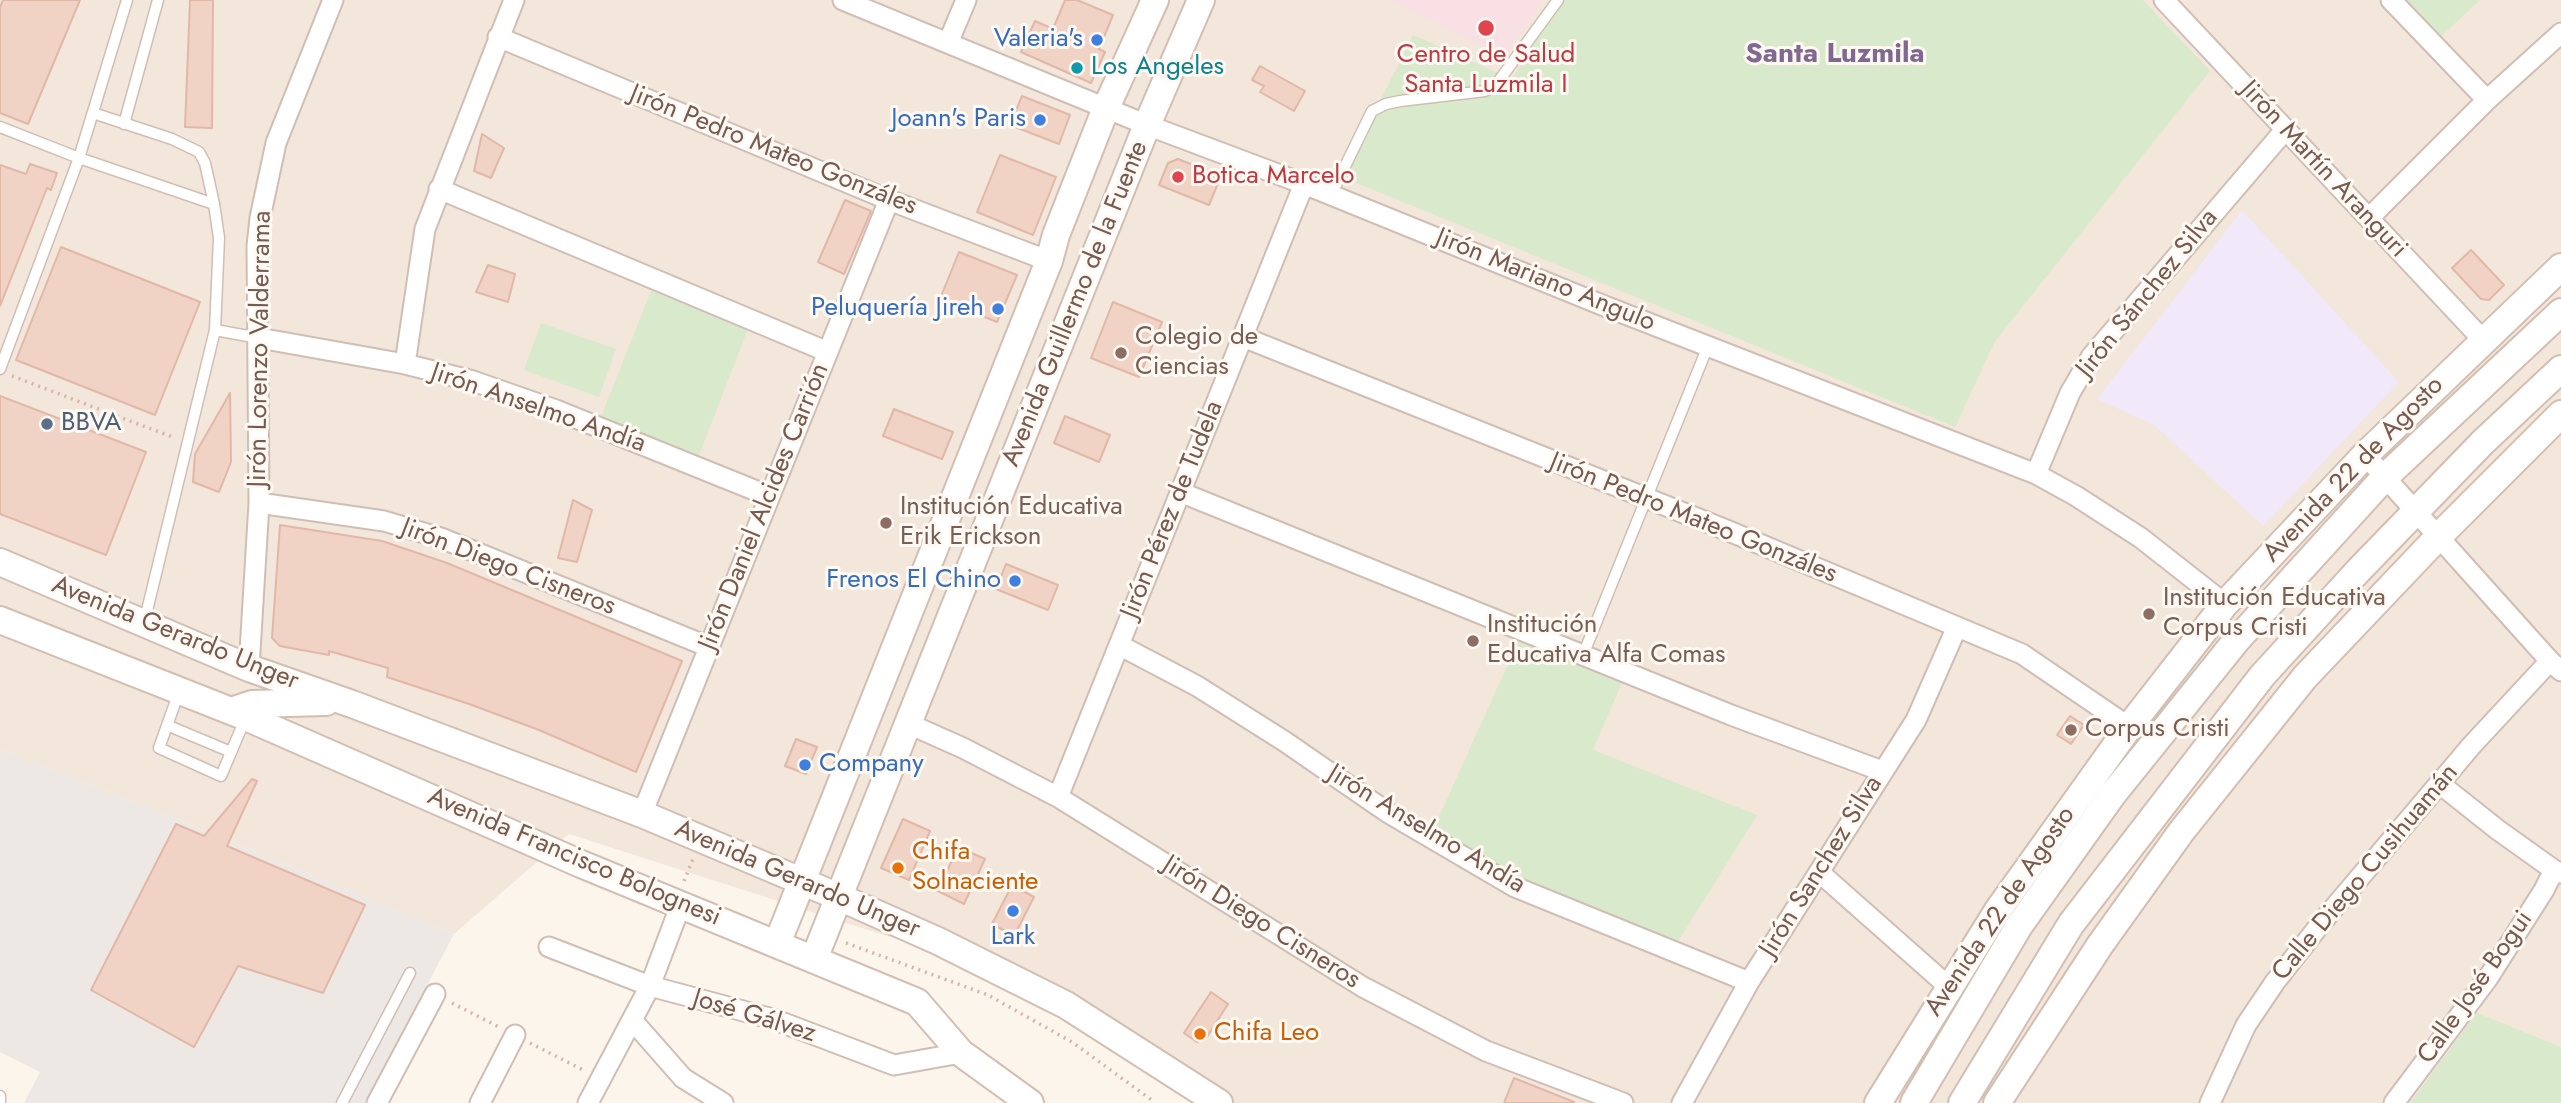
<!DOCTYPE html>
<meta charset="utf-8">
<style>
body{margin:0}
canvas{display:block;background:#fcf5ec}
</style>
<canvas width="2561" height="1103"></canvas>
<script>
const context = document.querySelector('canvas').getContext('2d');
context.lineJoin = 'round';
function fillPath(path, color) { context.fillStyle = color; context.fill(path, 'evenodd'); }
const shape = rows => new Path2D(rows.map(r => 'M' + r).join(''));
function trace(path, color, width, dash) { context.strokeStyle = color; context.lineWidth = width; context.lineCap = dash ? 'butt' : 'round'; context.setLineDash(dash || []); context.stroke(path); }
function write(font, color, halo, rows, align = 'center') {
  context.font = font + ' Jost,sans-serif'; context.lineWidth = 6; context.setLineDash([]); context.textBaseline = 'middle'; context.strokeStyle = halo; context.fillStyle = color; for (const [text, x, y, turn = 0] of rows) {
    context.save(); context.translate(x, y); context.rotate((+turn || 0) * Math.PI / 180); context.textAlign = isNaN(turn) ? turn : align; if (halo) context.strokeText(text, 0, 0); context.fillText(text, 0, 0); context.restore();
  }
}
fillPath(shape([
 [0,0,2561,0,2561,1103,1218,1103,1066,1005,915,945,569,834,454,934,172,817,0,749]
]), '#f3e6db');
fillPath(shape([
 [0,749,172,817,454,934,365,1103,24,1103,40,1072,0,1052]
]), '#eee8e4');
fillPath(shape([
 [2242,210,2399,382,2263,526,2154,425,2097,399]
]), '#f1e8f9');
fillPath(shape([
 [1391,0,1542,0,1506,57]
]), '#f9e0e5');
fillPath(shape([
 [1561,0,2143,0,2210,71,1995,341,1955,427,1342,177,1413,35,1512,79],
 [2405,0,2480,0,2440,37],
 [651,291,748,329,699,455,601,417],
 [541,323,616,349,599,397,524,370],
 [1519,640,1622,682,1593,750,1757,815,1677,943,1518,881,1433,830],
 [2477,1013,2561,1047,2561,1103,2410,1103]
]), '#d9e9cb');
const building = shape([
 [3,0,80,0,28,124,0,113,0,7,3,0],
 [190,0,213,0,212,128,185,127,190,0],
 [1065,0,1077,0,1113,15,1099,49,1105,52,1091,83,1021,52,1035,21,1053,29,1065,0],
 [1260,66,1305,91,1294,111,1260,92,1264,86,1252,80,1260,66],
 [1022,96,1070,115,1059,144,1010,125,1022,96],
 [482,134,504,148,491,178,474,171,482,134],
 [1000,155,1056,177,1033,235,977,212,1000,155],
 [1178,159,1221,176,1209,205,1159,185,1168,163,1178,159],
 [30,164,57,173,51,190,47,188,0,306,0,165,26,174,30,164],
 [845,200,871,211,844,274,818,262,845,200],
 [61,247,200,302,155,415,16,360,61,247],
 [2471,250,2504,285,2489,300,2481,299,2452,268,2471,250],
 [959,252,1017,275,997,322,940,299,959,252],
 [488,265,515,274,508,302,476,292,488,265],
 [1113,302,1162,322,1139,377,1091,358,1113,302],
 [230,393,231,462,219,492,193,482,195,454,230,393],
 [0,396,146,452,106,555,0,514,0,396],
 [894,409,953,432,942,459,883,436,894,409],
 [1065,416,1110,435,1099,462,1054,443,1065,416],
 [573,500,592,510,577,562,558,558,573,500],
 [280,525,382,541,447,563,682,661,636,772,539,730,469,704,387,677,388,668,329,651,329,655,280,646,272,638,280,525],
 [1006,564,1058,585,1048,610,996,589,1006,564],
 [2070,716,2084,725,2071,744,2057,735,2070,716],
 [796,739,817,747,806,774,785,766,796,739],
 [252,779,257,781,227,846,365,905,323,993,238,966,194,1047,91,990,176,824,204,836,252,779],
 [903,819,930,831,909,880,881,868,903,819],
 [958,847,985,859,964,904,938,891,958,847],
 [1012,885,1034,897,1014,936,992,924,1012,885],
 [1211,992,1228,1004,1207,1037,1197,1042,1184,1033,1211,992],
 [1514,1078,1574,1102,1574,1103,1504,1103,1514,1078]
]);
fillPath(building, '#f0d3c5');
trace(building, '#e1b8a7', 2);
const lane = shape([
 [93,113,172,139,199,152,205,163,214,204],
 [124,124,158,0],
 [0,127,79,158,214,204,219,238,215,330,144,623],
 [1331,195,1372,111,1386,104,1400,101,1485,91,1498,82,1558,0],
 [215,330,259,338],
 [0,369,79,158,127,0],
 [1583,655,1708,346],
 [179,692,159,748,221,776,246,717],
 [169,726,231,752],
 [0,1096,0,1103],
 [342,1103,410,973]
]);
const street = shape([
 [843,0,1147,125,1304,184,1602,305,2036,474,2076,496,2141,538,2225,604],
 [2164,0,2483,340],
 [2391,0,2487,100],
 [498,37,889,200,1049,261],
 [948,43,966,0],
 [439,189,828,352],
 [2369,218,2487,100,2561,33],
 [1243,337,1724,529,2022,654,2129,727],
 [259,338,405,364,473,381,556,410,769,496],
 [405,364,425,229,514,0],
 [2365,455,2550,661,2561,671],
 [2036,474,2070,393,2091,357,2285,130],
 [1180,492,1731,715,1882,771],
 [259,503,384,521,441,538,709,647],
 [1119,645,1197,686,1284,741,1387,812,1515,887,1749,982],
 [249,668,259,503,257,246,260,218,276,143,333,0],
 [909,724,963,748,1058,797,1363,987,1486,1051,1623,1103],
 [2440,784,2498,830,2554,870,2561,873],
 [1058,797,1304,184],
 [642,814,889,200],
 [1819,872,1949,987],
 [549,947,650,986,773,1019,894,1065,961,1053],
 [632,1020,683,1078,723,1103],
 [377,1103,435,994],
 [480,1103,515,1035],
 [588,1103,650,986,681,904],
 [1682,1103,1749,982,1916,720,1956,629],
 [2210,1103,2246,1025,2275,982,2322,922,2472,745,2550,661],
 [2394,1103,2488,978,2544,890,2554,870]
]);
const secondary = shape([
 [0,562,249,668,352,704,642,814,839,897,938,941,1066,1005,1219,1103],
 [0,620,246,717,581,864,917,1002,961,1053,1030,1103],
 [231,711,252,704,326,702],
 [777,944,1049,261,1056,235,1106,108,1155,0],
 [814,959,1147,125,1201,0],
 [1878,1103,1998,910,2129,727,2225,604,2365,455,2561,267],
 [1914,1103,2019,926,2113,794,2236,641,2385,477,2561,312],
 [1962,1103,2071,924,2262,676,2358,571,2483,442,2561,369],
 [1997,1103,2100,945,2181,832,2305,677,2439,536,2561,414]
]);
trace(lane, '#d0beb4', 13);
trace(street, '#d0beb4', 23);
trace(secondary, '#d3beb2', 30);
trace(shape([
 [12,376,175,438],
 [684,881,693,859],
 [846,943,988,995,1072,1042,1153,1101,1153,1103],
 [452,1003,499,1027],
 [530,1043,583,1070]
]), '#d5b6a8', 3.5, [2, 5]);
trace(lane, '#fff', 10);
trace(street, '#fff', 19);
trace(secondary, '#fff', 26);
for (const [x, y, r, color] of [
 [1486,28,9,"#e0444e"],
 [1097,40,7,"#3f7fe0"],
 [1077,68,7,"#0f9aa8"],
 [1040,120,7,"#3f7fe0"],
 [1178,177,7,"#e0444e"],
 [998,309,7,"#3f7fe0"],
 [1121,353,7,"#8d6e63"],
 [47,424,7,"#5c6f8a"],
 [886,523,7,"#8d6e63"],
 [1015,581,7,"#3f7fe0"],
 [2149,614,7,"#8d6e63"],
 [1473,641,7,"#8d6e63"],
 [2071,730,7,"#8d6e63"],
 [805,765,7,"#3f7fe0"],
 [898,868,7,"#e8710a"],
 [1013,911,7,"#3f7fe0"],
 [1200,1034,7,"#e8710a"]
]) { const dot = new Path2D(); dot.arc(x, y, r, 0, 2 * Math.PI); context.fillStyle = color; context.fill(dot); trace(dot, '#fef9f3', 2.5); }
write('26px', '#366cbe', '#fef9f3', [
 ["Valeria's",1083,40],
 ["Joann's Paris",1026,120],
 ["Peluquería Jireh",984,309],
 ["Frenos El Chino",1001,581],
 ["Company",819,765,"left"],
 ["Lark",1013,938,"center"]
], 'right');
write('26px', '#be3a42', '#fef9f3', [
 ["Centro de Salud",1486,56],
 ["Santa Luzmila I",1486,86],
 ["Botica Marcelo",1192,177,"left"]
]);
write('26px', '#0d838f', '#fef9f3', [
 ["Los Angeles",1091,68]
], 'left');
write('26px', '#765a50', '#fef9f3', [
 ["Jirón Pedro Mateo Gonzáles",773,151,22],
 ["Jirón Martín Aranguri",2323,170,47],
 ["Jirón Mariano Angulo",1545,281,22],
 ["Jirón Sánchez Silva",2148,294,-51],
 ["Avenida Guillermo de la Fuente",1076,304,-68],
 ["Jirón Lorenzo Valderrama",261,349,-89],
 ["Jirón Anselmo Andía",538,409,19],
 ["Avenida 22 de Agosto",2354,470,-46],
 ["Jirón Daniel Alcides Carrión",765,507,-68],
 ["Jirón Pérez de Tudela",1173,510,-68],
 ["Jirón Pedro Mateo Gonzáles",1693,519,22],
 ["Jirón Diego Cisneros",508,568,21],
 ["Avenida Gerardo Unger",175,634,22],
 ["Jirón Anselmo Andía",1426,830,31],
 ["Avenida Francisco Bolognesi",574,858,23],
 ["Jirón Sanchez Silva",1822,867,-58],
 ["Calle Diego Cusihuamán",2366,873,-50],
 ["Avenida Gerardo Unger",797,880,23],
 ["Avenida 22 de Agosto",2001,912,-56],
 ["Jirón Diego Cisneros",1261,923,32],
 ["Calle José Bogui",2476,988,-55],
 ["José Gálvez",754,1017,17]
]);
write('26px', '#785e54', '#fef9f3', [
 ["Colegio de",1135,338],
 ["Ciencias",1135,368],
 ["Institución Educativa",900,508],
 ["Erik Erickson",900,538],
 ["Institución Educativa",2163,599],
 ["Corpus Cristi",2163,629],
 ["Institución",1487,626],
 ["Educativa Alfa Comas",1487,656],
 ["Corpus Cristi",2085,730]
], 'left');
write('26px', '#4e5e75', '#fef9f3', [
 ["BBVA",61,424]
], 'left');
write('26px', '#c56008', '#fef9f3', [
 ["Chifa",912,853],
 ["Solnaciente",912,883],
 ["Chifa Leo",1214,1034]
], 'left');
write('bold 28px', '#806891', '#fef9f3', [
 ["Santa Luzmila",1835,55]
]);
</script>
